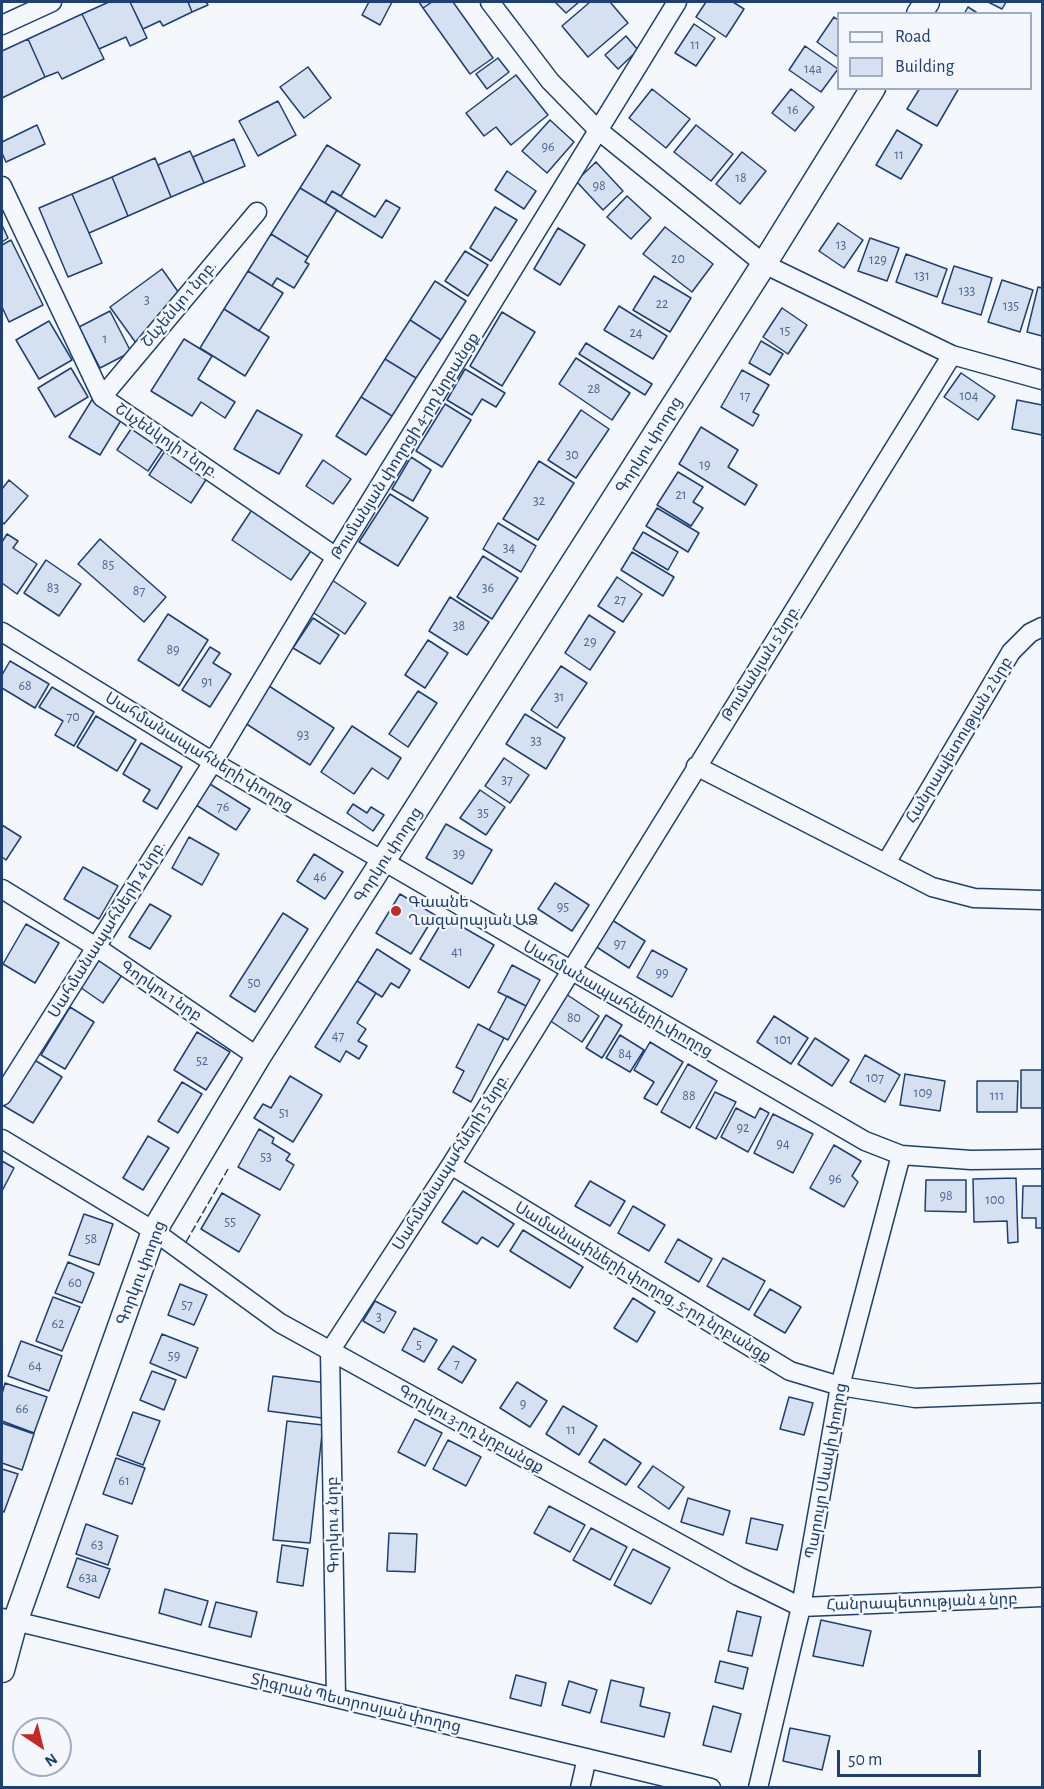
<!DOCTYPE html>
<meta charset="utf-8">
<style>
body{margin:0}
#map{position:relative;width:1044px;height:1789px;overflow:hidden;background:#f4f7fb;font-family:"Alegreya Sans",sans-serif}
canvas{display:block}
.frame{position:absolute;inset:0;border:3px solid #1d3f73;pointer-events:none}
.legend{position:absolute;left:837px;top:12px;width:195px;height:78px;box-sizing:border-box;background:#f4f7fb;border:2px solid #9eadc5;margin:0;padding:8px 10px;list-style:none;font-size:18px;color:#1d3f73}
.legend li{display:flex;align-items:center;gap:12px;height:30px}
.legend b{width:30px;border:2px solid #9eadc5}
.north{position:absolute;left:12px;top:1717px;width:60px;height:60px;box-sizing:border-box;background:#f4f7fb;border:2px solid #9eadc5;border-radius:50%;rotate:145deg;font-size:16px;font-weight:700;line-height:24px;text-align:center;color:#1d3f73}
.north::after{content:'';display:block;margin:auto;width:21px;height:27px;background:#c62828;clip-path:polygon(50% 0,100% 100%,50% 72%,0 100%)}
.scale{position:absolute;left:837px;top:1750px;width:144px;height:27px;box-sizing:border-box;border:3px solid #1d3f73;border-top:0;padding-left:8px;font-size:18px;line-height:21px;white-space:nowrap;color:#1d3f73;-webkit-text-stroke:4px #f4f7fb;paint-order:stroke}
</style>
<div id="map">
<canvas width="1044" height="1789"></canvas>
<div class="frame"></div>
<ul class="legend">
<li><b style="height:8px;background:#f4f7fb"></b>Road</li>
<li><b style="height:16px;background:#d5e0f0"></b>Building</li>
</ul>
<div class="north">N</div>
<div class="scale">50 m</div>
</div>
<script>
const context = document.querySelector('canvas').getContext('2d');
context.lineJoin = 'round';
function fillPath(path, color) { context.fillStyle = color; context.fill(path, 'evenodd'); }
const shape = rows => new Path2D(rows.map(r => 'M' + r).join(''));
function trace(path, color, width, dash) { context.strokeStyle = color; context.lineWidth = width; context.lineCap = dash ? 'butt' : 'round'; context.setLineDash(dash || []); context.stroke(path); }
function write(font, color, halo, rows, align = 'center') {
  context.font = font + ' "Alegreya Sans","Noto Sans Armenian",sans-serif'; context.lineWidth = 4.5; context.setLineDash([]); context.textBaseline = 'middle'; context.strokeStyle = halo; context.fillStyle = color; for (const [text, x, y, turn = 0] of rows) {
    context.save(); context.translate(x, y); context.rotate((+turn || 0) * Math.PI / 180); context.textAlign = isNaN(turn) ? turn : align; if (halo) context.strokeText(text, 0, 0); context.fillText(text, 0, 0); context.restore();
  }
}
const building = shape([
 [109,2,130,2,147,38,130,46,126,37,99,49,82,14,109,2],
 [130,2,188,2,192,12,163,26,160,21,143,29,130,2],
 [188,2,206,2,208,5,192,12,188,2],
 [369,2,392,2,380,25,362,15,369,2],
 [419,2,432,2,423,8,419,2],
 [432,2,453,2,493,58,470,74,423,8,432,2],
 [555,2,579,2,566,13,555,2],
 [590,2,610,2,628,23,588,57,562,26,590,2],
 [706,2,733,2,744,9,726,37,696,17,706,2],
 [988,2,1006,2,1002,9,988,2],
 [968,7,979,14,964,14,968,7],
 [82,14,104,59,62,79,58,72,45,77,28,39,82,14],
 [834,17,838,20,838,57,817,42,834,17],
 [694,24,715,38,696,66,675,53,694,24],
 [626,36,638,50,618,69,605,55,626,36],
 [28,39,45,77,2,98,2,51,28,39],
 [805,46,838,69,821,92,789,70,805,46],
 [498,58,509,72,487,89,476,74,498,58],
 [308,67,331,98,304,118,280,87,308,67],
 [516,75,548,115,511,145,496,127,484,136,466,113,516,75],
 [920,88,959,88,937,126,907,109,920,88],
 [652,89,690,119,666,148,629,118,652,89],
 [791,89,814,107,795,131,772,113,791,89],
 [278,101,296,135,258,156,239,121,278,101],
 [550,120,574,142,547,173,522,151,550,120],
 [37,125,45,144,6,162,2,153,2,142,37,125],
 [696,125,733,154,711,181,674,152,696,125],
 [897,130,922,145,901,179,876,165,897,130],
 [234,139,245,166,204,183,193,157,234,139],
 [327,145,360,165,341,196,332,191,325,203,300,188,327,145],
 [190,151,204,183,171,197,158,165,190,151],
 [742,152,766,171,740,204,716,184,742,152],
 [155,158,171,197,128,216,112,177,155,158],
 [596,162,623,191,603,210,576,181,596,162],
 [507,171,536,191,524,209,495,190,507,171],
 [112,177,128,216,89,233,72,194,112,177],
 [300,188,337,210,308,257,271,234,300,188],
 [332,191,375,217,386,200,400,208,382,238,325,203,332,191],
 [72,194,102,263,68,277,39,208,72,194],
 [627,196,651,218,631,239,607,217,627,196],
 [495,207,517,220,491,261,470,248,495,207],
 [838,223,863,240,844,268,819,251,838,223],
 [2,225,8,238,2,242,2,225],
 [665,227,713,264,692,292,643,254,665,227],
 [558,228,585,245,560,285,534,269,558,228],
 [271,234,308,257,305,262,309,264,294,288,277,278,272,286,248,271,271,234],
 [870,238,899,248,887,281,858,271,870,238],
 [11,240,43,305,9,322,2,307,2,245,11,240],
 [465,251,488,265,468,296,445,281,465,251],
 [906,254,947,269,937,297,896,282,906,254],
 [954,266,992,278,981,315,942,303,954,266],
 [162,269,179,293,136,343,110,307,162,269],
 [248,271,283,293,259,331,224,309,248,271],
 [654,276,691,298,670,332,633,310,654,276],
 [1002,280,1033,290,1020,332,988,322,1002,280],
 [435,281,466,301,441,340,410,320,435,281],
 [1038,287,1042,288,1042,336,1027,332,1038,287],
 [619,306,667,336,653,359,604,330,619,306],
 [782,308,807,325,788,354,763,337,782,308],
 [224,309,269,337,245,376,200,348,224,309],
 [110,311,131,352,100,368,79,327,110,311],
 [502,312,535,332,502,386,470,366,502,312],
 [410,320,441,340,416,378,385,359,410,320],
 [49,321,72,360,39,379,16,340,49,321],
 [184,339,212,356,198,379,235,402,225,418,201,402,192,416,151,391,184,339],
 [761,341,783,354,770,375,749,363,761,341],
 [586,343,652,384,645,395,579,354,586,343],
 [576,358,630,393,612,420,559,384,576,358],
 [385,359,416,378,392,416,361,397,385,359],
 [71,368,88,397,55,417,38,388,71,368],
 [465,369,505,393,496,407,482,399,472,415,447,400,465,369],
 [742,370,769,385,753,412,759,415,753,426,721,407,742,370],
 [961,373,995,396,978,420,944,397,961,373],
 [361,397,392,416,366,455,336,436,361,397],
 [93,398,123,417,100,455,69,437,93,398],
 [1017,400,1042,405,1042,435,1012,429,1017,400],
 [445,404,471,420,442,467,416,451,445,404],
 [257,410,302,435,279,474,234,449,257,410],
 [581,410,609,429,576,478,548,460,581,410],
 [135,423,166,444,148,471,117,450,135,423],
 [701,427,738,450,728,467,757,485,745,505,679,464,701,427],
 [167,448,209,475,191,503,149,475,167,448],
 [411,457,431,470,413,501,392,489,411,457],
 [323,460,351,479,333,504,306,486,323,460],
 [539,461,574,483,538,540,503,519,539,461],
 [678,472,703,487,693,502,703,508,691,526,657,505,678,472],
 [9,480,28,496,4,524,2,522,2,489,9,480],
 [390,494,428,518,398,566,359,542,390,494],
 [255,505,315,545,291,580,232,540,255,505],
 [657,508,699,533,688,552,646,526,657,508],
 [498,523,536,546,521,572,483,549,498,523],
 [643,532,678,552,668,570,633,549,643,532],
 [7,534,18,541,13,548,37,564,17,594,2,583,2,542,7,534],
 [100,539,166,597,144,622,78,564,100,539],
 [632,552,674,577,663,596,621,570,632,552],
 [483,556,518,578,492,619,457,597,483,556],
 [46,560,81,584,59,616,24,593,46,560],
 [617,577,642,594,623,622,598,606,617,577],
 [332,580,366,603,345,634,311,611,332,580],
 [450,597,489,622,467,655,429,631,450,597],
 [168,614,208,640,179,686,138,660,168,614],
 [589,615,615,632,590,670,565,653,589,615],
 [313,618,339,635,320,664,293,648,313,618],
 [428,640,448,653,425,688,405,675,428,640],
 [210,647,220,653,213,663,231,674,210,707,182,690,210,647],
 [10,661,49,684,35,708,2,688,2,675,10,661],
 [561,666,587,683,557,728,531,710,561,666],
 [269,686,334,728,310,765,245,723,269,686],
 [52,687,94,712,74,746,55,735,63,721,39,707,52,687],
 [418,691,437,703,408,747,389,734,418,691],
 [525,714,565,738,546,769,506,744,525,714],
 [96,716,136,740,117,771,77,747,96,716],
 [352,726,401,758,388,779,372,768,354,794,321,772,352,726],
 [141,743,182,767,157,809,143,801,150,790,123,774,141,743],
 [504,758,529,775,510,803,485,786,504,758],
 [210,784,250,809,236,830,196,805,210,784],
 [480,790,505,807,486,835,460,818,480,790],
 [353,804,367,813,371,807,384,815,373,831,347,813,353,804],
 [446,824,492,850,472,884,426,858,446,824],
 [2,825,21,837,6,860,2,857,2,825],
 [189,837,219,854,202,885,172,868,189,837],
 [314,854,343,872,325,899,297,881,314,854],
 [83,867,118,886,99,919,64,899,83,867],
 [555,883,589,905,572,931,538,909,555,883],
 [400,894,435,915,411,954,376,933,400,894],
 [150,904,171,916,150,949,129,937,150,904],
 [283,913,308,929,255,1012,230,996,283,913],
 [445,917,494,945,469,988,420,959,445,917],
 [612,920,645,941,629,968,595,946,612,920],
 [26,924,59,943,35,983,3,964,26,924],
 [377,949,410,970,399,988,391,983,382,997,357,981,377,949],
 [652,950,687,969,672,997,637,977,652,950],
 [98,955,124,972,103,1003,77,985,98,955],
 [512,965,540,980,526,1006,498,992,512,965],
 [357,981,376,993,357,1023,366,1029,358,1041,367,1046,359,1059,346,1051,340,1062,315,1047,357,981],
 [566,994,599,1016,582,1042,549,1020,566,994],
 [507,996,526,1006,508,1040,489,1030,507,996],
 [70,1007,94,1022,65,1069,41,1055,70,1007],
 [606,1015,622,1025,602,1058,586,1048,606,1015],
 [774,1016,808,1038,791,1064,757,1042,774,1016],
 [478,1024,504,1038,471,1102,453,1092,464,1071,456,1067,478,1024],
 [197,1032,230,1052,206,1090,174,1070,197,1032],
 [620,1035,644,1050,630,1072,606,1058,620,1035],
 [815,1038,849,1060,832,1086,798,1064,815,1038],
 [650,1042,683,1062,657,1105,644,1098,654,1082,634,1070,650,1042],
 [865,1055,900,1075,885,1102,850,1082,865,1055],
 [33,1059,62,1077,33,1123,4,1106,33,1059],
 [688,1064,717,1081,690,1128,661,1112,688,1064],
 [1021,1070,1042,1070,1042,1108,1021,1108,1021,1070],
 [905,1074,945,1081,940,1111,900,1105,905,1074],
 [290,1076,322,1095,293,1142,254,1118,263,1104,271,1108,290,1076],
 [977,1081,1018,1081,1017,1112,977,1112,977,1081],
 [182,1082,202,1094,178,1133,158,1121,182,1082],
 [715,1092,736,1102,716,1139,696,1128,715,1092],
 [736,1108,755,1118,760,1108,769,1113,748,1152,721,1137,736,1108],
 [773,1114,813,1134,793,1173,754,1153,773,1114],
 [259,1129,274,1138,272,1143,290,1154,286,1160,294,1165,280,1190,238,1167,259,1129],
 [148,1136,169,1148,143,1190,123,1178,148,1136],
 [834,1145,861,1161,852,1176,858,1182,844,1207,810,1188,834,1145],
 [2,1161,14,1168,2,1191,2,1161],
 [1016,1178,1018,1242,1008,1243,1007,1221,974,1222,973,1179,1016,1178],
 [926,1180,966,1180,966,1212,925,1211,926,1180],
 [590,1181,625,1201,610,1226,575,1206,590,1181],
 [1023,1186,1042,1186,1042,1228,1036,1228,1036,1218,1022,1218,1023,1186],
 [463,1191,514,1224,498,1247,482,1237,477,1244,442,1222,463,1191],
 [222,1193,260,1215,239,1252,201,1229,222,1193],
 [633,1206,665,1225,649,1251,618,1233,633,1206],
 [84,1214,113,1224,99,1265,69,1255,84,1214],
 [523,1230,583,1267,570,1288,510,1251,523,1230],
 [678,1239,712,1259,699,1282,665,1262,678,1239],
 [723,1258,765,1281,749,1310,707,1286,723,1258],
 [68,1262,94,1273,82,1303,55,1293,68,1262],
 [180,1284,207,1295,194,1325,168,1315,180,1284],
 [770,1289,801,1307,785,1333,754,1315,770,1289],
 [53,1297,80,1307,62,1351,36,1341,53,1297],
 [633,1298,655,1312,637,1342,614,1328,633,1298],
 [375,1301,396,1312,384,1333,363,1321,375,1301],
 [414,1328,437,1340,424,1362,402,1350,414,1328],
 [162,1334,198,1348,186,1378,150,1363,162,1334],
 [21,1341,62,1356,49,1391,8,1376,21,1341],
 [453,1346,476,1360,462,1383,438,1369,453,1346],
 [152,1371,176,1380,164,1410,140,1400,152,1371],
 [273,1376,327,1383,322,1418,268,1411,273,1376],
 [517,1382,547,1401,530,1427,500,1408,517,1382],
 [5,1383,47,1397,34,1433,2,1421,2,1394,5,1383],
 [789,1397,813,1403,804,1435,780,1429,789,1397],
 [563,1406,597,1426,579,1455,546,1434,563,1406],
 [133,1412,160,1421,143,1465,117,1455,133,1412],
 [415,1419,442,1433,425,1466,398,1452,415,1419],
 [287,1421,323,1425,310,1543,273,1540,287,1421],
 [2,1423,34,1434,22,1470,2,1463,2,1423],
 [604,1439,641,1463,626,1485,589,1462,604,1439],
 [448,1440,481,1457,466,1486,433,1469,448,1440],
 [116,1458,145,1468,132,1504,103,1494,116,1458],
 [653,1466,684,1487,669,1509,638,1487,653,1466],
 [2,1469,18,1474,4,1512,2,1511,2,1469],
 [688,1498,730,1511,723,1535,681,1522,688,1498],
 [549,1506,585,1525,570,1552,534,1533,549,1506],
 [751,1518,783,1525,777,1550,746,1543,751,1518],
 [86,1524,118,1536,108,1565,76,1554,86,1524],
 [591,1528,627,1547,610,1580,573,1560,591,1528],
 [389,1533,417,1534,415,1572,387,1571,389,1533],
 [282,1545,308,1549,303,1586,277,1582,282,1545],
 [633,1549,670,1568,651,1604,614,1585,633,1549],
 [77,1558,110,1569,99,1598,67,1587,77,1558],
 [165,1589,208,1601,201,1625,159,1613,165,1589],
 [216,1602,257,1612,251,1637,209,1627,216,1602],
 [737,1611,761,1617,752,1656,728,1651,737,1611],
 [821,1620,871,1631,863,1666,813,1656,821,1620],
 [720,1661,748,1668,743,1689,715,1682,720,1661],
 [516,1675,546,1683,541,1706,510,1698,516,1675],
 [611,1680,644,1688,640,1706,670,1713,664,1737,601,1722,611,1680],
 [569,1681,597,1690,590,1713,562,1705,569,1681],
 [713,1706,741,1714,731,1752,703,1745,713,1706],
 [790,1728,830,1736,822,1770,783,1761,790,1728]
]);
fillPath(building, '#d5e0f0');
trace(building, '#1d3f73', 1.5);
const street = shape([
 [490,2,550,81,598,130,764,264,952,355,1042,380],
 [2,25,52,2],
 [2,186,102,397,336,557],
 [102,397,257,212],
 [2,632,213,762,865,1141,901,1155,971,1160,1042,1159],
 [696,766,932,887,974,898,1042,900],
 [886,863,1011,652,1030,633,1042,627],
 [2,889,96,947,258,1057],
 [2,1096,213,762,336,557,677,2],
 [2,1139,154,1231,280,1323,738,1576,801,1607,1042,1597],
 [451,1165,790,1371,840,1386,915,1398,1042,1393],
 [2,1618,711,1788],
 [336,1698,330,1351,451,1165,952,355],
 [580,1788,587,1758],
 [758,1788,801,1607,840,1386,901,1155]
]);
const secondary = shape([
 [919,14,927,2],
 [2,1670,15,1622,154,1231,258,1057,764,264,873,88]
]);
trace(street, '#1d3f73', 21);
trace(secondary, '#1d3f73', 27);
trace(street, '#f4f7fb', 18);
trace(secondary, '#f4f7fb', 24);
trace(shape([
 [186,1242,228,1169]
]), '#1d3f73', 1.5, [8, 3]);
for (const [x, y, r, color] of [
 [396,911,6,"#c62828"]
]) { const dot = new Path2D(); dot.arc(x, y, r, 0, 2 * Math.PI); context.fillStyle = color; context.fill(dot); trace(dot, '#f4f7fb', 2); }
write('14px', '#4b6792', null, [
 ["11",695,45],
 ["14a",813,69],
 ["16",793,110],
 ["96",548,147],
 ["11",899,155],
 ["18",741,178],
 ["98",599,186],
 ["13",841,245],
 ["20",678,259],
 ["129",878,260],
 ["131",922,276],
 ["133",967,291],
 ["3",147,300],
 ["22",662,304],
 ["135",1011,306],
 ["15",785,331],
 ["24",636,333],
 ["1",105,339],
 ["28",594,389],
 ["17",745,396],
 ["104",969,396],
 ["30",572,455],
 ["19",705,465],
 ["21",681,495],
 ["32",539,501],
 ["34",509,548],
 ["85",108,565],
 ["83",53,588],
 ["36",488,588],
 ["87",139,591],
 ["27",620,600],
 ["38",459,626],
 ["29",590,642],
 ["89",173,650],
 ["91",207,682],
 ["68",25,686],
 ["31",559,697],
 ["70",73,717],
 ["93",303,735],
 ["33",536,741],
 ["37",507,780],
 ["76",223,807],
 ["35",483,813],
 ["39",459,854],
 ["46",320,877],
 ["95",563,907],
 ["97",620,944],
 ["41",457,952],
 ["99",662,973],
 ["50",254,983],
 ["80",574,1018],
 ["47",338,1036],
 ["101",783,1040],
 ["84",625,1054],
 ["52",202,1061],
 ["107",875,1078],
 ["109",923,1093],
 ["88",689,1096],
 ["111",997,1096],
 ["51",284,1113],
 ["92",743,1128],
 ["94",783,1144],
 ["53",266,1157],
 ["96",835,1179],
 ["98",946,1196],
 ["100",995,1200],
 ["55",230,1222],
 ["58",91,1239],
 ["60",75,1283],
 ["57",187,1305],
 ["3",379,1317],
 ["62",58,1324],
 ["5",419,1345],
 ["59",174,1356],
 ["7",457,1364],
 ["64",35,1366],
 ["9",523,1404],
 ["66",22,1409],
 ["11",571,1430],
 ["61",124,1481],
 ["63",97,1545],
 ["63a",88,1578]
]);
write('16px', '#1d3f73', '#f4f7fb', [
 ["Շևչենկո 1 նրբ.",179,304,-50],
 ["Շևչենկոյի 1 նրբ.",167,441,34],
 ["Գորկու փողոց",649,445,-58],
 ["Թումանյան փողոցի 4-րդ նրբանցք",405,446,-58],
 ["Թումանյան 5 նրբ.",761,663,-58],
 ["Հանրապետության 2 նրբ",959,740,-59],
 ["Սահմանապահների փողոց",199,752,31],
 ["Գորկու փողոց",388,855,-57],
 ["Սահմանապահների 4 նրբ.",107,929,-58],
 ["Գորկու 1 նրբ",161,991,34],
 ["Սահմանապահների փողոց",618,999,30],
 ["Սահմանապահների 5 նրբ.",451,1162,-58],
 ["Գորկու փողոց",141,1273,-69],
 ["Սամանափների փողոց, 5-րդ նրբանցք",643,1282,31],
 ["Գորկու 3-րդ նրբանցք",471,1429,29],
 ["Պարույր Սևակի փողոց",826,1471,-80],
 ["Գորկու 4 նրբ",333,1525,-91],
 ["Հանրապետության 4 նրբ",922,1602,-2],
 ["Տիգրան Պետրոսյան փողոց",356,1703,13]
]);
write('16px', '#1d3f73', '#f4f7fb', [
 ["Գաանե",408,902],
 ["Ղազարայան ԱՁ",408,920]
], 'left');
</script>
